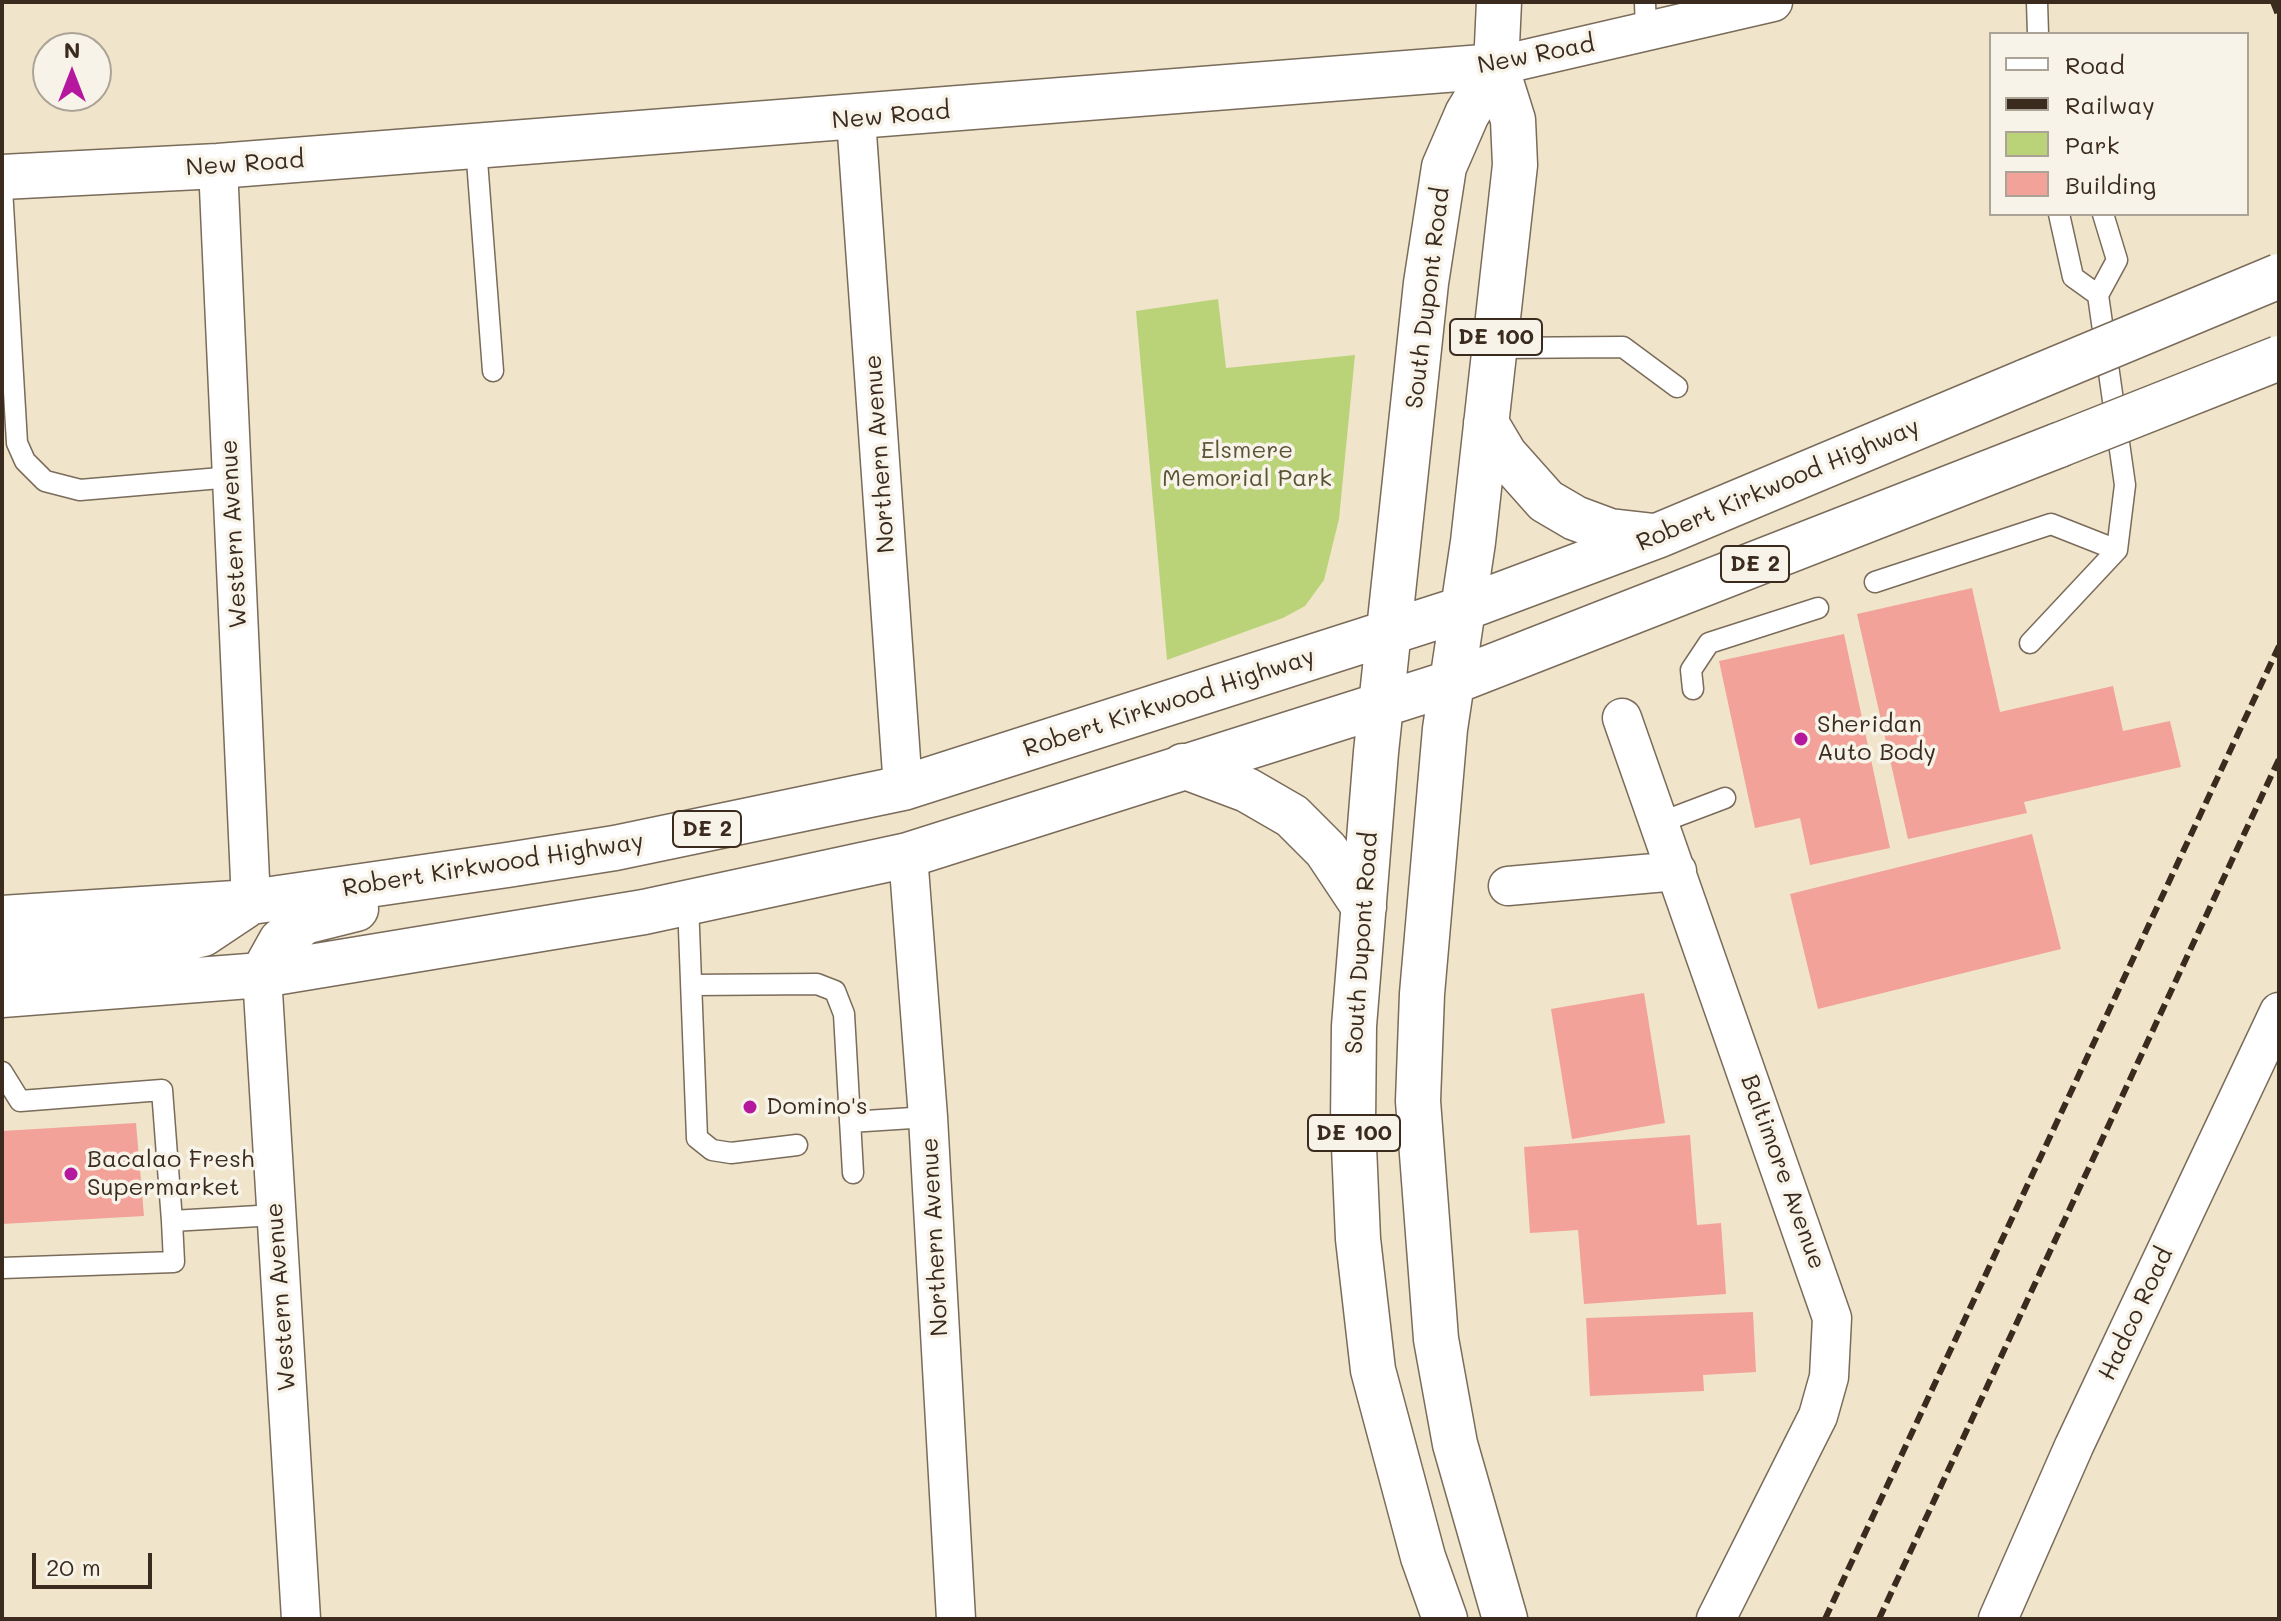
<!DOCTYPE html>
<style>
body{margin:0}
#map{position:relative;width:2281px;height:1621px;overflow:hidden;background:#f0e5ca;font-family:Mali,sans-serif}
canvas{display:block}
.frame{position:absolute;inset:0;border:4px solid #3b2a1e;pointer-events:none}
.legend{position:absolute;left:1989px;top:32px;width:260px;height:184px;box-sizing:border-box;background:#f7f3e8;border:2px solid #aca397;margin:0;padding:10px 14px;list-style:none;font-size:24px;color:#3b2a1e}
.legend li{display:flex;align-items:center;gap:16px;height:40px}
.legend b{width:40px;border:2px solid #aca397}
.north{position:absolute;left:32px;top:32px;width:80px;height:80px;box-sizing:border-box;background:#f7f3e8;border:2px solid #aca397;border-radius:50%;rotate:0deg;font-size:22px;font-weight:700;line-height:32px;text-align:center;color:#3b2a1e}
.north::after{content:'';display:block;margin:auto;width:28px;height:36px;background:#b5179e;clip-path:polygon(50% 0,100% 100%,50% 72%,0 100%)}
.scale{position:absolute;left:32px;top:1553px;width:120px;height:36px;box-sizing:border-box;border:4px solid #3b2a1e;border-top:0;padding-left:10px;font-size:24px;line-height:28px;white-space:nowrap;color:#3b2a1e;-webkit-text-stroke:6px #f7f3e8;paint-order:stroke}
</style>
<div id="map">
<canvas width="2281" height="1621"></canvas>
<div class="frame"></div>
<ul class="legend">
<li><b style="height:10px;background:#fff"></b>Road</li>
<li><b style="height:10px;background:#3b2a1e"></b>Railway</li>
<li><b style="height:22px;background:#bbd378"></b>Park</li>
<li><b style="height:22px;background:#f2a298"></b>Building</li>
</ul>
<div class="north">N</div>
<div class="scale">20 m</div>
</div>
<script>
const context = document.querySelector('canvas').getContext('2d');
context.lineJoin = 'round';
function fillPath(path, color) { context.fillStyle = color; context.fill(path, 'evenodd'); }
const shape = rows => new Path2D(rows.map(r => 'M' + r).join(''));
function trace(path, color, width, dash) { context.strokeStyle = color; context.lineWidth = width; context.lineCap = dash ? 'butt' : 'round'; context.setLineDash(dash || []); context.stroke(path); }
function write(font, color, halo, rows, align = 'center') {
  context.font = font + ' Mali,sans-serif'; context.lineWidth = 7; context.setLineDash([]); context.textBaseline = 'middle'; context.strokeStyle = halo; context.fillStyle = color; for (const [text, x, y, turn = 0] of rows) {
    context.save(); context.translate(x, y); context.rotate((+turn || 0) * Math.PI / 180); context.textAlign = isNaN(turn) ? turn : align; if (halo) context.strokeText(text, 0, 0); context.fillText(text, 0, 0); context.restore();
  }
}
fillPath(shape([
 [1218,299,1226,368,1355,355,1339,519,1324,580,1305,606,1283,618,1167,660,1136,311]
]), '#bbd378');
fillPath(shape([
 [1972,588,2000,712,2113,686,2123,731,2170,721,2181,767,2024,802,2027,813,1908,839,1857,614],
 [1844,634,1890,848,1810,865,1800,818,1755,828,1719,661],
 [2032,834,2061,949,1818,1009,1790,894],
 [1644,993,1665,1123,1572,1139,1551,1009],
 [136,1123,144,1216,2,1224,2,1131],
 [1690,1135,1697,1225,1721,1223,1726,1294,1584,1304,1578,1230,1530,1233,1524,1147],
 [1753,1312,1756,1372,1703,1375,1704,1391,1590,1396,1586,1318]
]), '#f2a298');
const lane = shape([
 [1645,2,1646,32],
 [2037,2,2038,34],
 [476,147,493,371],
 [2,188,17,443,25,461,45,481,80,490,232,477],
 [2059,214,2073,277,2098,295],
 [1495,348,1623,347,1677,387],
 [1875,582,2051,524,2117,550],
 [2030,643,2117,550,2125,485,2098,295,2117,260,2103,214],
 [1693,689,1691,670,1709,643,1818,608],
 [1659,823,1725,798],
 [688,903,697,1138,712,1150,731,1153,797,1145],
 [692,985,817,984,835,991,844,1014,853,1173],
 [2,1072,20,1101,162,1090,172,1221],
 [850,1122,928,1117],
 [2,1268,174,1262,172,1221,276,1215]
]);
const street = shape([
 [1496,66,1773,2],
 [856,119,903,788],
 [218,166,251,902],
 [1622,718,1832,1318,1829,1377,1818,1416,1716,1619],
 [908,855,928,1117,956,1619],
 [1508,886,1677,871],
 [262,975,301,1619],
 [1998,1619,2074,1446,2279,1012]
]);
const secondary = shape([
 [2,177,218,166,1496,66]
]);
const primary = shape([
 [1499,2,1496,66,1513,120,1515,165,1473,542,1445,729,1422,994,1418,1101,1436,1339,1455,1444,1505,1619],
 [1486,423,1505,455,1546,501,1575,518,1610,531,1654,536],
 [1183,766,1247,790,1292,816,1326,850,1364,907],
 [2,918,251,902,507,865,615,848,903,788,1462,609,1657,536,2027,381],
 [2,958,134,948,173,941,203,934,245,906],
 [262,975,281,941,304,922,356,909],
 [2,995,262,975,644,912,908,855,1450,683,2059,445],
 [1445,1619,1423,1557,1373,1370,1358,1239,1353,1123,1354,1026,1376,752,1426,283,1444,167,1467,114,1496,66]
]);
trace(lane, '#7a6b5a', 23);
trace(street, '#7a6b5a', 41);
trace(secondary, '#7a6b5a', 47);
trace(primary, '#7a6b5a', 47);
trace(lane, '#fff', 20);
trace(street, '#fff', 38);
trace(secondary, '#fff', 44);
trace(primary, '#fff', 44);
trace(shape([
 [2273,2,2279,17],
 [1825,1619,2279,646],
 [1879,1619,2279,759]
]), '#3b2a1e', 6, [12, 6]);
const primaryBridge = shape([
 [2027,381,2279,276],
 [2059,445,2279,358]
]);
trace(primaryBridge, '#7a6b5a', 47, []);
trace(primaryBridge, '#fff', 44);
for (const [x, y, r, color] of [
 [1801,739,8,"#b5179e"],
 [750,1107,8,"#b5179e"],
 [71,1174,8,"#b5179e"]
]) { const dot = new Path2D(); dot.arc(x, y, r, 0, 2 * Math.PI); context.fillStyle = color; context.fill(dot); trace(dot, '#f7f3e8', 3); }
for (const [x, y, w] of [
 [1496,337,92],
 [1755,564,68],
 [707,829,68],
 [1354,1133,92]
]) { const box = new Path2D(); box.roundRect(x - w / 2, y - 18, w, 36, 6); context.fillStyle = '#f7f3e8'; context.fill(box); trace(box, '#3b2a1e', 2); }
write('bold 22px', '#3b2a1e', null, [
 ["DE 100",1496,337],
 ["DE 2",1755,564],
 ["DE 2",707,829],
 ["DE 100",1354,1133]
]);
write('24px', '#3b2a1e', '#f7f3e8', [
 ["New Road",1536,55,-11],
 ["New Road",891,116,-5],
 ["New Road",245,164,-4],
 ["South Dupont Road",1428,298,-83],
 ["Northern Avenue",880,454,-94],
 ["Robert Kirkwood Highway",1778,485,-23],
 ["Western Avenue",234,534,-93],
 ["Robert Kirkwood Highway",1169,703,-18],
 ["Robert Kirkwood Highway",493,865,-9],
 ["South Dupont Road",1362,943,-86],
 ["Baltimore Avenue",1783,1172,70],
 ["Northern Avenue",935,1237,-93],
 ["Western Avenue",281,1297,-94],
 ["Hadco Road",2136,1314,-65]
]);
write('24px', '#5b5434', '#f7f3e8', [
 ["Elsmere",1247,451],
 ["Memorial Park",1247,479]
]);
write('24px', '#3b2a1e', '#f7f3e8', [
 ["Sheridan",1817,725],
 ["Auto Body",1817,753],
 ["Domino's",766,1107],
 ["Bacalao Fresh",87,1160],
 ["Supermarket",87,1188]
], 'left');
</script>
